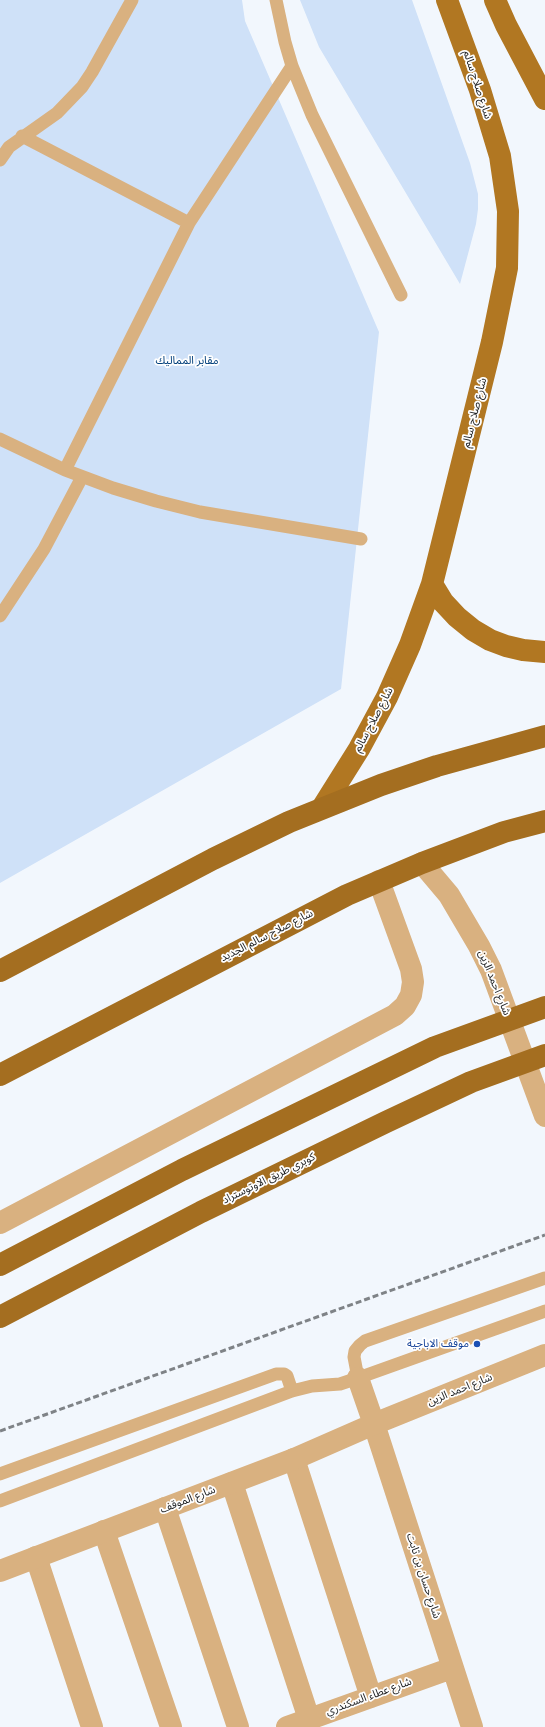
<!DOCTYPE html>
<html>
<head>
<meta charset="utf-8">
<style>
	body { margin:0 }
	canvas { display:block; background:#f2f7fd }
</style>
</head>
<body>
<canvas width="545" height="1727"></canvas>
<script>
const g = document.querySelector('canvas').getContext('2d');
g.lineJoin = 'round';
function fillPath(path, color) { g.fillStyle = color; g.fill(path, 'evenodd'); }
const toPath = rows => new Path2D(rows.map(r => 'M' + r).join(''));
function strokePath(path, color, width, dash) { g.strokeStyle = color; g.lineWidth = width; g.lineCap = dash ? 'butt' : 'round'; g.setLineDash(dash || []); g.stroke(path); }
function write(font, color, halo, rows, align = 'center') {
  g.font = font + ' "Nunito Sans","Noto Sans Arabic",sans-serif'; g.lineWidth = 3.5; g.setLineDash([]); g.textBaseline = 'middle'; g.strokeStyle = halo; g.fillStyle = color; for (const [text, x, y, turn = 0] of rows) {
    g.save(); g.translate(x, y); g.rotate((+turn || 0) * Math.PI / 180); g.textAlign = isNaN(turn) ? turn : align; if (halo) g.strokeText(text, 0, 0); g.fillText(text, 0, 0); g.restore();
  }
}
fillPath(toPath([
	[0,0,242,0,245,21,379,332,341,689,0,883],
	[300,0,412,0,470,163,478,194,478,209,476,224,460,284,319,47]
]), '#cfe1f8');
strokePath(toPath([
	[276,0,285,42,292,66,312,115,401,295],
	[22,136,189,223],
	[0,160,9,147,57,113,82,87,92,72,132,0],
	[0,439,65,470,113,488,156,501,200,512,361,539],
	[65,470,189,223,292,66],
	[0,616,44,549,82,477],
	[358,1378,354,1357,355,1351,360,1345,365,1341,545,1278],
	[0,1474,276,1374,284,1374,287,1376,292,1391],
	[0,1501,292,1391,312,1386,340,1384,358,1378,545,1311]
]), '#d9b180', 13);
strokePath(toPath([
	[374,1424,472,1727],
	[294,1459,371,1697],
	[232,1483,309,1719],
	[165,1508,238,1727],
	[104,1531,171,1727],
	[36,1557,92,1727],
	[287,1727,452,1668]
]), '#d9b180', 22);
strokePath(toPath([
	[422,863,449,895,479,946,491,970,545,1116],
	[0,1223,395,1015,405,1006,411,995,413,982,411,969,379,881],
	[358,1378,374,1424],
	[0,1571,294,1459,374,1424,545,1355]
]), '#d9b180', 22);
strokePath(toPath([
	[495,0,506,25,545,99],
	[432,584,443,602,457,617,473,630,490,640,506,646,523,650,545,652],
	[322,808,359,749,387,697,410,645,432,584,492,342,507,268,508,211,500,156,480,90,447,0]
]), '#b17722', 22);
strokePath(toPath([
	[0,971,213,859,289,822,381,785,437,766,545,736],
	[0,1075,347,895,422,863,504,832,545,821]
]), '#a46e20', 22);
strokePath(toPath([
	[0,1431,545,1235]
]), '#7f8387', 3, [6, 3]);
strokePath(toPath([
	[0,1265,182,1170,435,1047,545,1007],
	[0,1317,201,1212,386,1122,471,1082,545,1055]
]), '#a46e20', 22);
for (const [x, y, r, color] of [
	[477,1344,4,"#1a4fb4"]
]) { const dot = new Path2D(); dot.arc(x, y, r, 0, 2 * Math.PI); g.fillStyle = color; g.fill(dot); strokePath(dot, '#fff', 1.5); }
write('11px', '#1d1f21', '#fff', [
	["شارع صلاح سالم",477,85,72],
	["شارع صلاح سالم",475,413,-76],
	["شارع صلاح سالم",374,720,-62],
	["شارع صلاح سالم الجديد",267,936,-27],
	["شارع احمد الزين",494,983,68],
	["كوبري طريق الاوتوستراد",269,1179,-26],
	["شارع احمد الزين",460,1390,-22],
	["شارع الموقف",188,1500,-21],
	["شارع حسان بن ثابت",423,1576,72],
	["شارع عطاء السكندري",369,1697,-20]
]);
write('11px', '#013e7a', '#fff', [
	["مقابر المماليك",187,361]
]);
write('11px', '#164399', '#fff', [
	["موقف الاباجية",469,1344]
], 'right');
</script>
</body>
</html>
